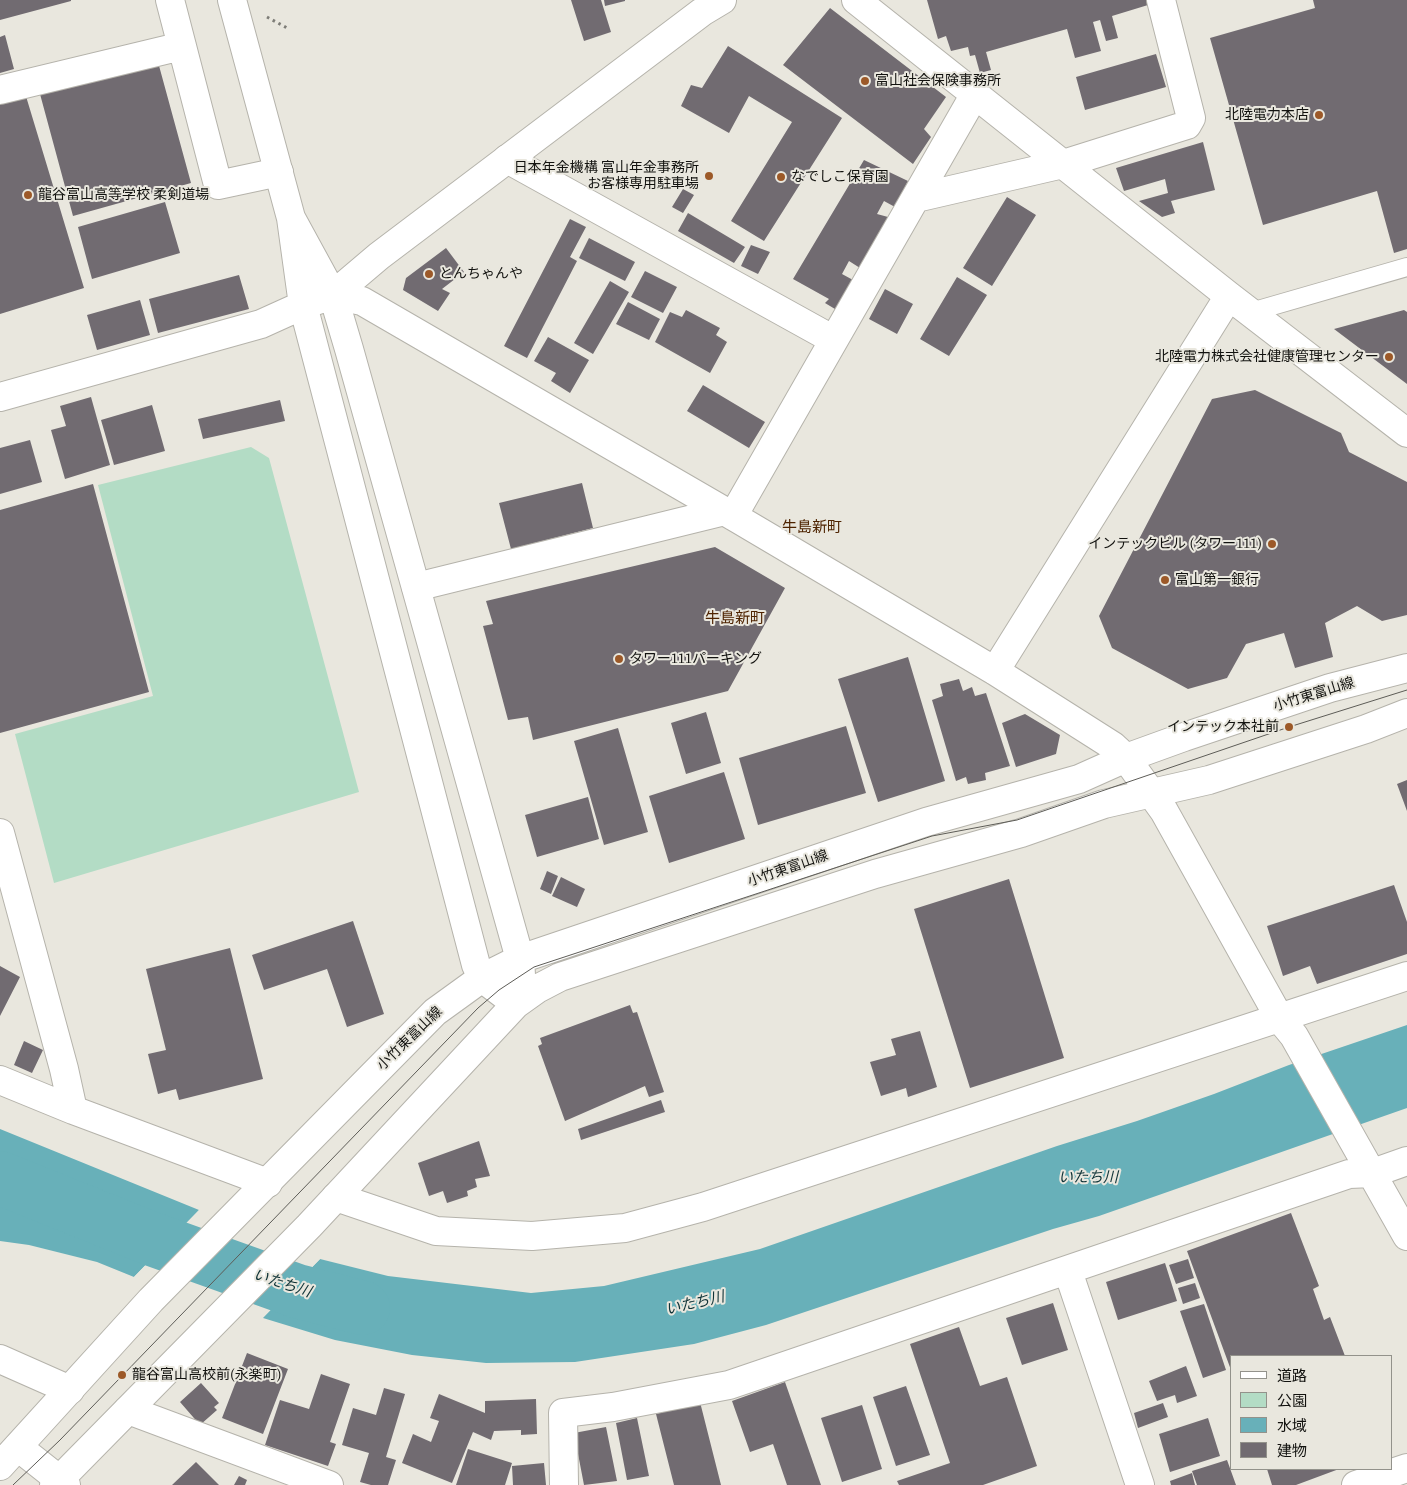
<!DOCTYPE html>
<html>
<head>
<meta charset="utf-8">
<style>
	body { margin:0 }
	#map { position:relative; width:1407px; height:1485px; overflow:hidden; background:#e9e7de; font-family:"Source Serif 4","Noto Sans JP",serif }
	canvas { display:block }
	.legend { position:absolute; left:1230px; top:1355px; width:162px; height:115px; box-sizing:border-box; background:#e9e7de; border:1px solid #93928b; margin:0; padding:6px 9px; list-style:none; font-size:15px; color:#12120f }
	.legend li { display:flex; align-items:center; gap:10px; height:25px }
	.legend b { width:25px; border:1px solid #93928b }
</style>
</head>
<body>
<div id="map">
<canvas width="1407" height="1485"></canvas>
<ul class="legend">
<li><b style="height:6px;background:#fff"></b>道路</li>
<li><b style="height:14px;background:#b3dcc5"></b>公園</li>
<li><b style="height:14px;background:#68b0b9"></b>水域</li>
<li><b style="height:14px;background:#716b71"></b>建物</li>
</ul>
</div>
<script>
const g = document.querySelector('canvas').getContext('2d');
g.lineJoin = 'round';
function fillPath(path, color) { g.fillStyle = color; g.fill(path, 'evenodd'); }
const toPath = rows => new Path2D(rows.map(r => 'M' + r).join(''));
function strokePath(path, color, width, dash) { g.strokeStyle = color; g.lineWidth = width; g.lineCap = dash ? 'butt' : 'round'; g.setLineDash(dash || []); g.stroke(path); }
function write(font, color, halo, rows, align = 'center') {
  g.font = font + ' "Source Serif 4","Noto Sans JP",serif'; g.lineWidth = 4; g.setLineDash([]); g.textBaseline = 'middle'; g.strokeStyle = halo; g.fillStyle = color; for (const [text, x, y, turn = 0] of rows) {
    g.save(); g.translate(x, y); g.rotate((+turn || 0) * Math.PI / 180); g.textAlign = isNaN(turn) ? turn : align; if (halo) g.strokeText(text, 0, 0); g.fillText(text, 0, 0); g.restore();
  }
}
fillPath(toPath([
	[251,447,269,458,359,792,54,883,15,734,153,696,98,485]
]), '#b3dcc5');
fillPath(toPath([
	[1407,1025,1407,1108,1099,1216,1053,1229,766,1325,694,1344,575,1362,486,1363,412,1355,335,1340,263,1318,320,1259,388,1276,531,1293,604,1286,760,1249,1057,1146,1137,1121,1214,1094,1289,1065],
	[0,1129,199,1210,134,1277,97,1262,29,1245,0,1241]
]), '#68b0b9');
fillPath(toPath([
	[201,1208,201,1212,136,1279,132,1279],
	[318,1257,322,1257,261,1319,261,1316]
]), '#e9e7de');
strokePath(toPath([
	[0,1178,152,1239,297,1291,363,1308]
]), '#68b0b9', 54);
fillPath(toPath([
	[0,0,71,0,71,1,0,20],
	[571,0,601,0,611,32,584,41],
	[604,0,625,0,625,1,605,6],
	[927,0,1147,0,1148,5,1112,16,1118,38,1106,41,1100,20,1093,22,1101,51,1075,58,1067,29,986,52,991,70,980,73,975,55,970,56,968,47,951,51,946,36,938,39],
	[1313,0,1407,0,1407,249,1394,253,1377,191,1263,225,1210,38,1315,8],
	[830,8,946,97,924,129,931,137,913,164,783,65],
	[5,35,14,69,0,73,0,37],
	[728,46,842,118,764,241,731,221,792,122,749,96,729,133,681,106,691,85,702,88],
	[1156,54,1166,87,1085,110,1076,77],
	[158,62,191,183,73,216,40,94],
	[25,93,84,288,0,314,0,101],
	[1203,142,1215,190,1171,201,1175,213,1162,217,1139,201,1168,193,1165,179,1124,191,1116,168],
	[864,160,908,181,895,207,884,201,877,214,888,217,860,268,849,261,842,274,853,280,835,309,825,303,829,299,793,279],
	[683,189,694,195,683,213,672,207],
	[1007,197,1036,215,992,286,963,268],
	[165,202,180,253,92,279,78,227],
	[688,213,745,247,734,263,678,231],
	[570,219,586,227,570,257,577,261,527,358,504,346],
	[589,238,635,262,625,281,579,258],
	[751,245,770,252,758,274,741,266],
	[446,248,464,272,442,289,450,293,438,311,403,290,406,278],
	[645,271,677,287,663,313,631,297],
	[239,275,249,309,158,333,149,299],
	[957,277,987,295,949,356,920,339],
	[610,281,629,292,593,354,574,343],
	[885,289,913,304,897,334,869,319],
	[140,300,150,335,97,350,87,315],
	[628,302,660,319,649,340,616,324],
	[686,310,720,328,716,335,727,342,710,373,655,342,670,312,682,317],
	[1404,310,1407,312,1407,384,1334,329],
	[548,337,589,360,570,393,551,381,556,373,534,361],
	[703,385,765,422,749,448,687,411],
	[1255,390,1341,433,1349,452,1407,482,1407,615,1382,621,1357,606,1325,623,1333,657,1295,668,1284,633,1246,644,1227,678,1188,689,1112,648,1099,616,1212,399],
	[91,397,110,465,65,479,51,430,66,426,60,406],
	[280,400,285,421,203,439,198,419],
	[152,405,165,451,114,465,101,420],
	[30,440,42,482,0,494,0,448],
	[582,483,593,528,511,549,499,503],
	[93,484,149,692,0,733,0,510],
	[715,547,785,588,728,691,533,740,528,717,508,720,483,626,493,624,486,601],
	[908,657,945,781,878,802,838,679],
	[959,679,963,691,972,687,975,696,986,693,1010,766,985,773,986,780,968,784,966,777,956,781,932,700,943,696,940,684],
	[706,712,721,763,686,774,671,723],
	[1025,714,1060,735,1056,754,1016,767,1002,723],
	[846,726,866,793,758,825,739,758],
	[618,728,648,832,604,845,574,741],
	[724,772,745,839,669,863,649,796],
	[1407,780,1407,811,1397,784],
	[588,797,599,839,537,857,525,815],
	[547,871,558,876,551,894,540,889],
	[561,877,585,889,577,907,552,896],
	[1009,879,1064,1058,970,1088,914,909],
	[1394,885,1407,922,1407,954,1317,984,1310,966,1283,976,1267,926],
	[353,921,384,1014,347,1027,327,969,264,990,252,955],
	[230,948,263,1079,179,1100,176,1089,158,1094,148,1054,166,1050,146,969],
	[0,966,20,977,0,1016],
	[630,1005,633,1013,637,1012,664,1092,649,1097,645,1086,565,1121,538,1046,542,1044,540,1038],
	[920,1031,937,1087,908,1097,906,1088,881,1096,870,1062,896,1055,891,1039],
	[24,1041,43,1050,32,1073,14,1065],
	[661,1100,665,1112,581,1140,578,1129],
	[479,1141,490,1176,475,1179,477,1187,467,1191,468,1196,447,1203,443,1191,429,1196,418,1163],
	[1291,1213,1319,1286,1313,1289,1324,1320,1330,1317,1345,1356,1231,1356,1231,1370,1187,1251],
	[1188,1259,1194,1278,1176,1284,1169,1265],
	[1165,1263,1177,1301,1118,1320,1106,1282],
	[1195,1283,1200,1298,1183,1304,1178,1288],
	[1053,1303,1068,1350,1022,1365,1006,1318],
	[1204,1304,1226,1370,1203,1378,1180,1311],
	[959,1327,980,1386,1007,1377,1037,1466,983,1485,899,1485,897,1481,950,1463,910,1344],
	[247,1353,288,1369,263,1434,222,1418],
	[1186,1366,1197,1396,1177,1403,1175,1395,1157,1401,1149,1381],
	[321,1374,350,1384,330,1442,336,1444,328,1466,265,1445,280,1400,309,1409],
	[785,1382,821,1485,787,1485,773,1444,750,1452,732,1401],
	[201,1383,219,1403,214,1407,217,1410,200,1425,180,1402],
	[906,1386,930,1455,896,1466,873,1397],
	[384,1388,405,1394,386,1457,396,1460,388,1485,371,1485,360,1482,369,1453,342,1445,353,1408,376,1415],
	[439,1394,485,1413,485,1401,536,1399,537,1434,521,1435,521,1430,494,1431,491,1440,473,1432,452,1483,402,1463,413,1434,431,1442,439,1421,430,1418],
	[700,1402,721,1485,674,1485,656,1414],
	[1163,1403,1168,1417,1138,1428,1134,1413],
	[862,1405,882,1469,842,1482,821,1418],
	[637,1418,649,1476,627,1480,616,1423],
	[1208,1418,1220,1456,1170,1472,1159,1434],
	[606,1427,617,1481,584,1485,574,1433],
	[468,1449,512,1463,505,1485,456,1485],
	[1227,1460,1236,1485,1197,1485,1192,1471],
	[196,1462,219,1485,172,1485],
	[544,1463,546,1485,513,1485,512,1466],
	[1267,1469,1339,1469,1296,1485,1272,1485],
	[1192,1473,1195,1485,1171,1485,1170,1481],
	[239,1476,247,1480,245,1485,234,1485]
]), '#716b71');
const service = toPath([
	[1251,312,1407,267]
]);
const minor = toPath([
	[170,0,218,185,279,172],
	[856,0,1229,296,1407,433],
	[0,90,182,46],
	[507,159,834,340],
	[916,198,1063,164,1187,125,1191,118,1161,0],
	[333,295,362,301,738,519,995,671,1113,746,1126,758,1164,811,1280,1019,1294,1036,1407,1236],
	[733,516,975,94],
	[416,587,725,511],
	[995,671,1229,296],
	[0,833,64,1069,73,1110,268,1183],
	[0,1080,73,1110],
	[336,1197,436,1231,532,1236,625,1228,703,1207,1407,976],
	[1068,1271,1140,1485],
	[0,1359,70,1390],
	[128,1410,329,1485],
	[18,1447,66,1485],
	[564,1485,563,1413,613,1407,729,1385,1349,1174,1373,1173,1407,1161],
	[1356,1485,1407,1468]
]);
const tertiary = toPath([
	[232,0,291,218,333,295,349,349,520,959,521,975,516,1004,482,978,476,965,303,305,291,218],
	[0,397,261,324,303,305,333,295,379,256,702,12,722,0],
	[0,1466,151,1300,435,1012,482,978,520,959,926,822,1079,779,1126,758,1184,737,1330,688,1407,668],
	[54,1485,309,1226,516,1004,537,989,560,977,875,874,1021,833,1104,804,1209,780,1366,729,1407,713]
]);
strokePath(service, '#b5b3ab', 20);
strokePath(minor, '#b5b3ab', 30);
strokePath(tertiary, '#b5b3ab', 30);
strokePath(toPath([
	[267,17,289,29]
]), '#7e7d77', 3, [2.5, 4]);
strokePath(service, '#fff', 18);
strokePath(minor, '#fff', 28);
strokePath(tertiary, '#fff', 28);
strokePath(toPath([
	[13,1485,60,1440,478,1008,499,990,534,967,932,836,1017,820,1289,727,1407,690]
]), '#5d5c57', 1);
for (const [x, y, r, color] of [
	[865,81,5,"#9c5928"],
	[1319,115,5,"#9c5928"],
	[709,176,5,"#9c5928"],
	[781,177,5,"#9c5928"],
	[28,195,5,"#9c5928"],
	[429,274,5,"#9c5928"],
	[1389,357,5,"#9c5928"],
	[1272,544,5,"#9c5928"],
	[1165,580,5,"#9c5928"],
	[619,659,5,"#9c5928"],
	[1289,727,5,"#9c5928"],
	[122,1375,5,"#9c5928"]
]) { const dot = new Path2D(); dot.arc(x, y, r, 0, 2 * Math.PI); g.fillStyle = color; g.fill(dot); strokePath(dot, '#e9e7de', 2); }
write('14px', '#12120f', '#e9e7de', [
	["富山社会保険事務所",875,81],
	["北陸電力本店",1309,115,"right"],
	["日本年金機構 富山年金事務所",699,168,"right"],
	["お客様専用駐車場",699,184,"right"],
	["なでしこ保育園",791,177],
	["龍谷富山高等学校 柔剣道場",38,195],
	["とんちゃんや",439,274],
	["北陸電力株式会社健康管理センター",1379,357,"right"],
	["インテックビル (タワー111)",1262,544,"right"],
	["富山第一銀行",1175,580],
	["タワー111パーキング",629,659],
	["インテック本社前",1279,727,"right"],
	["龍谷富山高校前(永楽町)",132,1375]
], 'left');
write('14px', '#12120f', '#e9e7de', [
	["小竹東富山線",1314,695,-17],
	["小竹東富山線",788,869,-19],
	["小竹東富山線",410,1039,-44]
]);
write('15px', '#4e2300', '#e9e7de', [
	["牛島新町",812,528],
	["牛島新町",735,619]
]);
write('italic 15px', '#0f3337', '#e9e7de', [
	["いたち川",1088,1178],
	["いたち川",282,1284,18],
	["いたち川",695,1304,-13]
]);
</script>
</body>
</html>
